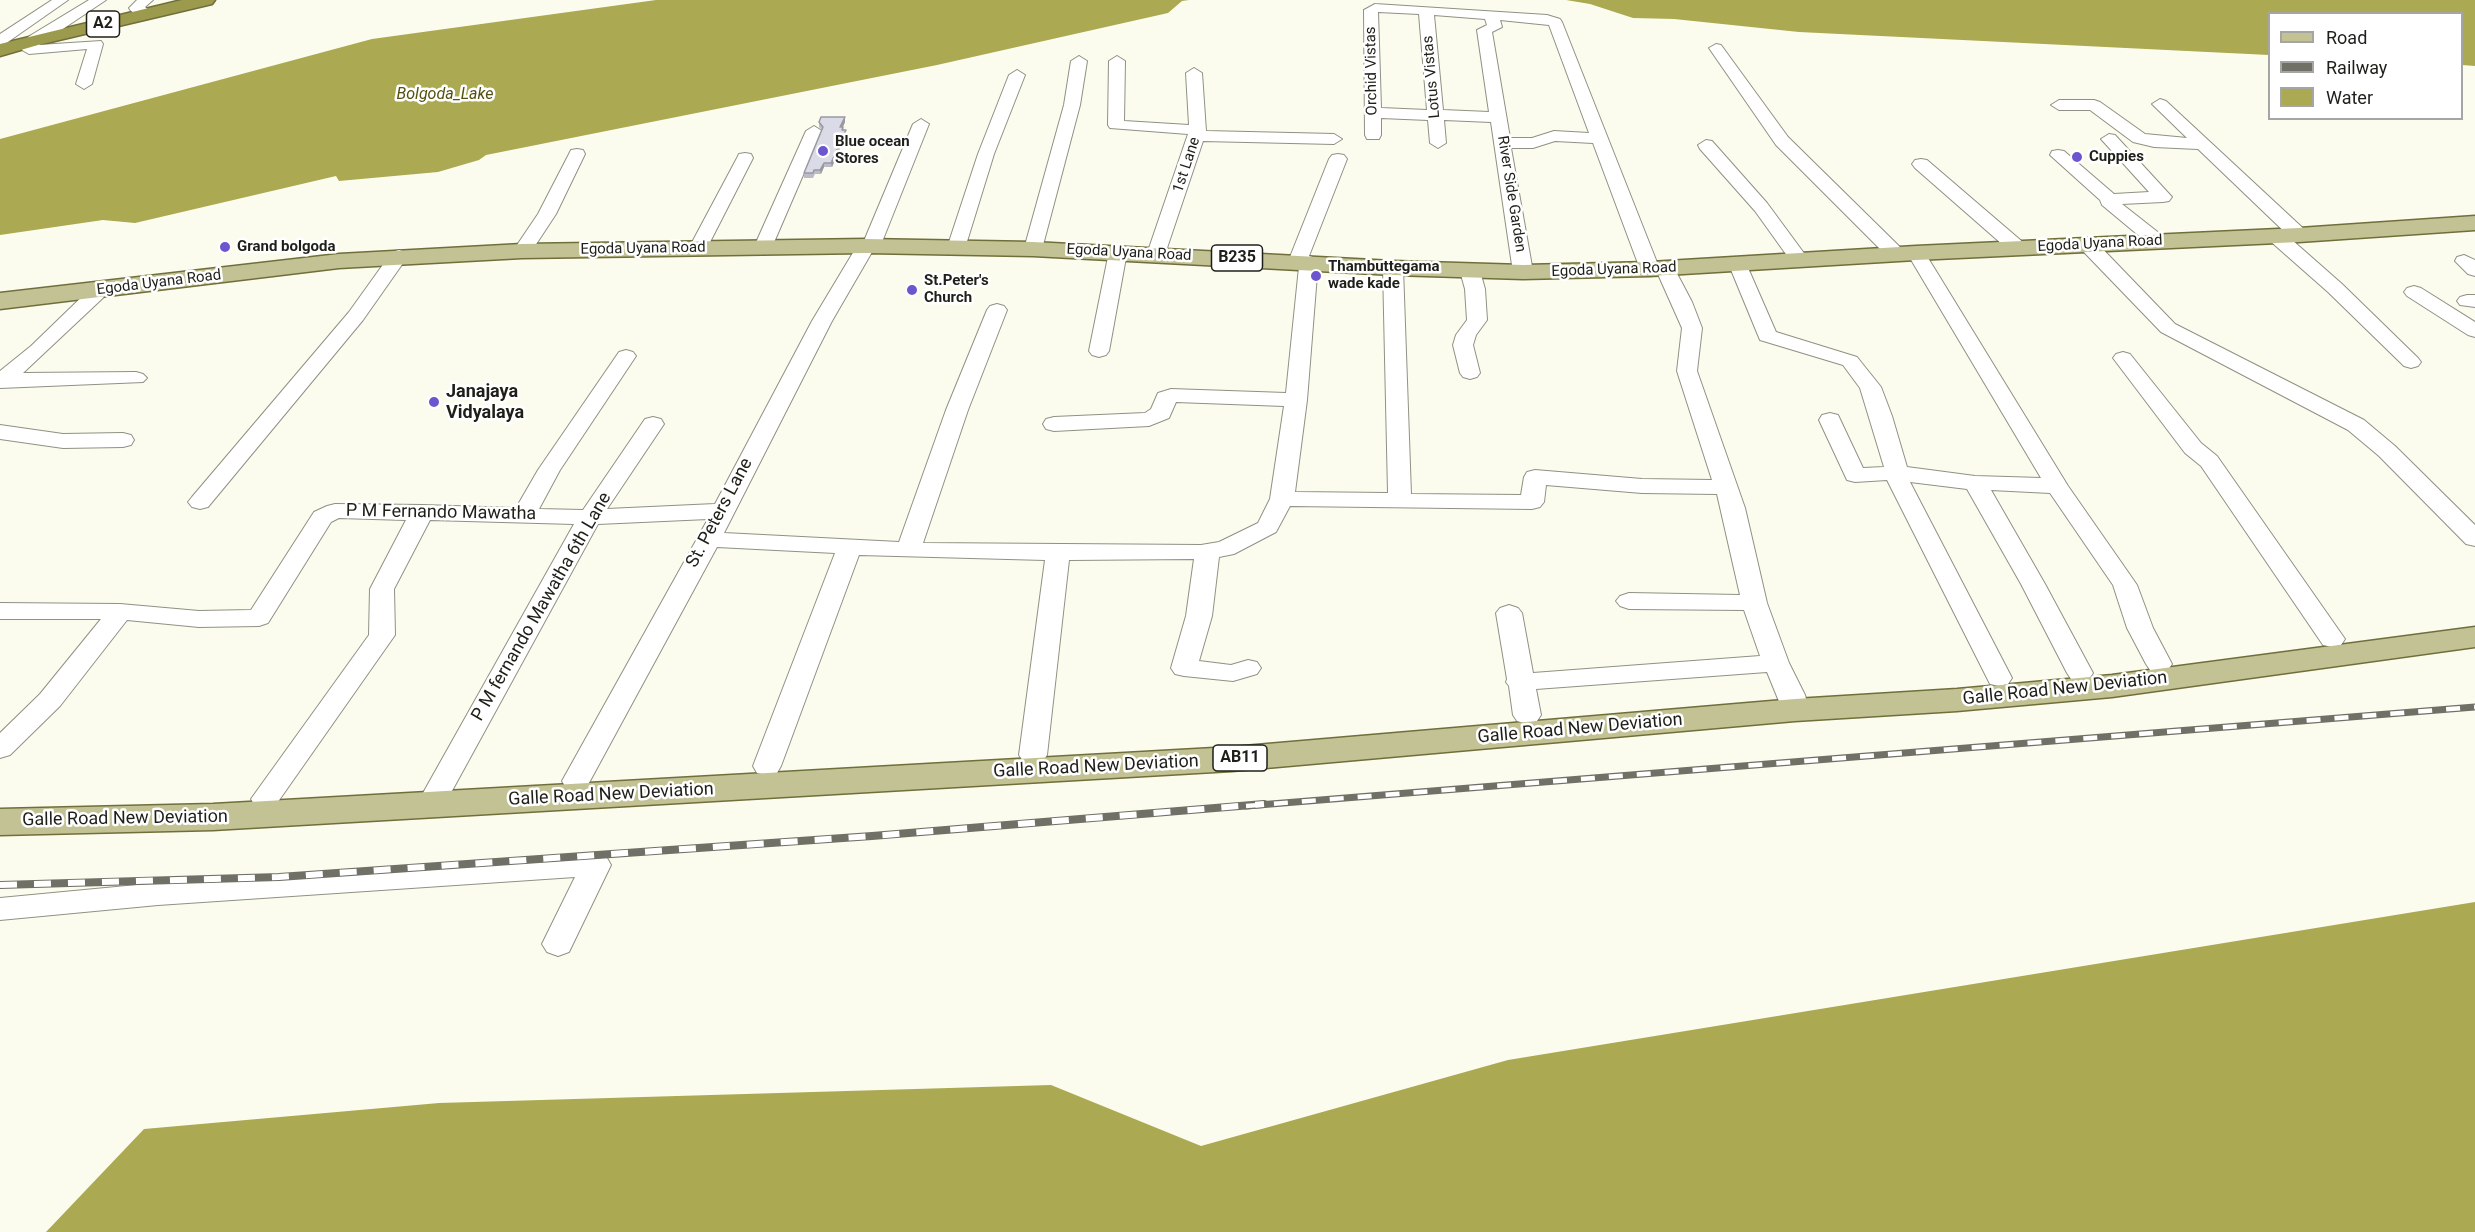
<!DOCTYPE html>
<html>
<head>
<meta charset="utf-8">
<style>
	body { margin:0 }
	#map { position:relative; width:2475px; height:1232px; overflow:hidden; background:#fcfcee; font-family:Roboto,sans-serif }
	canvas { display:block }
	.legend { position:absolute; left:2268px; top:12px; width:195px; height:108px; box-sizing:border-box; background:#fff; border:2px solid #a5a5a3; margin:0; padding:8px 10px; list-style:none; font-size:18px; color:#1f1f1a }
	.legend li { display:flex; align-items:center; gap:12px; height:30px }
	.legend b { width:30px; border:2px solid #a5a5a3 }
</style>
</head>
<body>
<div id="map">
<canvas width="2475" height="1232"></canvas>
<ul class="legend">
<li><b style="height:8px;background:#c3c294"></b>Road</li>
<li><b style="height:8px;background:#707067"></b>Railway</li>
<li><b style="height:16px;background:#aba952"></b>Water</li>
</ul>
</div>
<script>
const g = document.querySelector('canvas').getContext('2d');
g.lineJoin = 'round';
function fillPath(path, color) { g.fillStyle = color; g.fill(path, 'evenodd'); }
const toPath = rows => new Path2D(rows.map(r => 'M' + r).join(''));
function strokePath(path, color, width, dash) { g.strokeStyle = color; g.lineWidth = width; g.lineCap = dash ? 'butt' : 'round'; g.setLineDash(dash || []); g.stroke(path); }
function write(font, color, halo, rows, align = 'center') {
  g.font = font + ' Roboto,sans-serif'; g.lineWidth = 5; g.setLineDash([]); g.textBaseline = 'middle'; g.strokeStyle = halo; g.fillStyle = color; for (const [text, x, y, turn = 0] of rows) {
    g.save(); g.translate(x, y); g.rotate((+turn || 0) * Math.PI / 180); g.textAlign = isNaN(turn) ? turn : align; if (halo) g.strokeText(text, 0, 0); g.fillText(text, 0, 0); g.restore();
  }
}
fillPath(toPath([
	[656,0,1189,0,1182,1,1168,13,937,65,486,155,479,160,438,172,339,181,336,176,135,223,103,220,0,235,0,139,372,39],
	[1566,0,2475,0,2475,66,2462,65,2462,14,2270,14,2269,55,1799,32,1674,19,1633,18,1590,4],
	[2475,902,2475,1232,46,1232,144,1129,439,1103,1051,1085,1201,1146,1508,1060]
]), '#aba952');
const minor = toPath([
	[52,0,68,0,5,44,0,45,0,34,52,0],
	[89,0,106,0,39,45,101,41,103,44,92,84,84,89,76,84,87,49,29,54,22,50,28,37,89,0],
	[137,0,153,0,145,7,154,14,152,17,142,17,131,11,129,8,137,0],
	[1375,4,1547,15,1560,19,1562,22,1658,265,1665,262,1672,264,1692,302,1702,328,1697,371,1745,508,1767,603,1789,663,1805,695,1809,710,1805,716,1795,719,1785,716,1767,672,1536,689,1541,715,1537,721,1527,724,1517,721,1513,715,1509,686,1506,682,1507,679,1496,613,1500,608,1509,605,1518,608,1522,613,1533,673,1760,656,1744,610,1629,609,1620,606,1616,601,1620,596,1629,593,1740,595,1717,494,1642,493,1546,485,1544,502,1540,507,1532,509,1290,506,1276,532,1234,554,1219,557,1212,616,1199,661,1231,665,1248,660,1257,662,1261,668,1257,674,1233,681,1184,676,1175,674,1171,668,1186,616,1194,559,1069,560,1047,755,1043,761,1033,764,1023,761,1019,755,1045,560,859,555,781,766,777,773,767,775,757,773,753,766,835,553,717,547,590,781,586,788,576,790,566,788,562,781,708,519,598,524,447,800,437,803,427,800,423,793,574,524,430,520,394,589,395,635,275,806,265,809,255,806,251,799,369,635,370,589,406,520,339,518,331,522,268,623,259,626,199,627,127,620,60,706,10,755,0,758,0,733,40,694,101,619,0,619,0,603,120,604,199,611,251,610,314,512,327,506,335,504,422,505,516,508,538,470,619,352,626,350,633,352,636,356,560,470,539,509,583,510,645,419,653,417,661,419,664,424,607,509,715,504,812,321,857,246,864,241,913,124,921,119,929,124,880,247,878,251,872,252,832,321,724,533,899,542,946,410,987,310,990,306,997,304,1004,306,1007,310,968,410,923,543,1201,545,1219,542,1258,523,1270,499,1284,406,1176,402,1169,418,1149,426,1054,431,1046,429,1043,424,1046,419,1054,417,1145,413,1151,409,1158,393,1171,389,1286,393,1299,267,1290,266,1288,262,1329,159,1332,155,1338,154,1344,155,1347,159,1309,256,1316,258,1318,262,1307,400,1295,492,1388,493,1383,268,1386,264,1393,262,1400,264,1403,268,1411,494,1521,495,1524,477,1527,472,1535,470,1642,479,1712,480,1677,371,1682,328,1657,272,1650,275,1643,273,1640,269,1593,143,1555,141,1533,148,1511,148,1533,272,1530,276,1523,278,1516,276,1513,272,1491,122,1444,120,1446,143,1438,148,1430,143,1428,120,1381,118,1381,135,1379,139,1367,139,1365,135,1364,10,1375,4],
	[1378,12,1419,14,1427,110,1381,108,1378,12],
	[1434,15,1485,19,1487,25,1477,30,1489,112,1443,110,1434,15],
	[1500,20,1549,25,1589,133,1554,131,1532,138,1510,138,1492,32,1502,27,1500,20],
	[1716,44,1721,45,1788,137,1903,250,1905,254,1903,258,1889,258,1776,145,1709,48,1716,44],
	[1079,56,1087,61,1080,105,1042,249,1040,253,1026,253,1024,249,1064,105,1071,61,1079,56],
	[1117,56,1125,61,1124,121,1189,125,1186,73,1194,68,1202,73,1206,131,1334,134,1342,139,1334,144,1203,141,1165,254,1163,258,1149,258,1147,254,1188,134,1110,128,1108,125,1109,61,1117,56],
	[1017,70,1025,75,994,154,965,248,963,252,949,252,947,248,978,154,1009,75,1017,70],
	[2160,99,2166,101,2306,231,2308,235,2306,239,2292,239,2198,149,2154,147,2133,142,2090,110,2059,110,2051,105,2059,100,2094,100,2100,102,2145,134,2187,138,2152,104,2160,99],
	[814,126,822,131,772,247,770,251,756,251,754,247,806,131,814,126],
	[2109,134,2115,135,2172,197,2169,201,2163,202,2122,204,2164,237,2166,241,2164,245,2150,245,2102,205,2100,200,2050,155,2052,151,2058,150,2064,151,2114,194,2149,192,2101,139,2109,134],
	[1706,140,1712,141,1767,203,1809,260,1807,264,1793,264,1755,211,1700,149,1698,145,1706,140],
	[577,149,583,150,585,154,556,214,529,255,515,255,513,251,538,214,569,154,571,150,577,149],
	[745,153,751,154,753,158,707,248,705,252,691,252,689,248,737,158,739,154,745,153],
	[1921,159,1927,160,2025,244,2027,248,2025,252,2011,252,1915,168,1912,164,1915,160,1921,159],
	[2276,230,2283,232,2342,284,2418,358,2421,362,2418,366,2411,368,2404,366,2328,292,2269,240,2267,236,2269,232,2276,230],
	[2087,238,2094,240,2175,324,2364,420,2395,446,2475,525,2475,546,2466,544,2379,456,2348,430,2161,332,2080,248,2078,244,2080,240,2087,238],
	[1118,246,1125,248,1127,252,1109,351,1106,355,1099,357,1092,355,1089,351,1109,252,1111,248,1118,246],
	[1916,247,1923,249,1925,253,2068,486,2137,585,2153,628,2172,664,2168,670,2159,672,2150,670,2146,664,2127,628,2113,585,2050,493,1991,490,2045,584,2093,673,2089,679,2080,681,2071,679,2067,673,2021,584,1967,489,1910,482,2012,678,2008,684,1999,686,1990,684,1887,480,1855,482,1847,480,1819,420,1822,415,1830,413,1838,415,1863,468,1884,467,1860,388,1843,365,1760,340,1729,265,1731,261,1745,261,1776,332,1857,357,1881,387,1892,416,1907,467,1975,476,2041,478,1907,253,1909,249,1916,247],
	[399,250,406,252,408,256,363,320,208,507,200,509,192,507,188,502,192,497,349,312,392,252,399,250],
	[2464,255,2475,260,2475,276,2468,274,2455,261,2457,257,2464,255],
	[1470,265,1477,267,1480,271,1485,289,1487,320,1476,335,1473,345,1480,373,1477,377,1470,379,1463,377,1460,373,1453,345,1456,335,1467,320,1465,289,1460,271,1463,267,1470,265],
	[99,285,106,287,109,291,106,295,23,373,136,372,143,374,147,378,143,382,0,388,0,371,31,346,92,287,99,285],
	[2414,286,2421,288,2475,322,2475,337,2468,335,2407,296,2404,292,2407,288,2414,286],
	[2467,295,2475,295,2475,307,2460,305,2457,301,2460,297,2467,295],
	[2123,352,2130,354,2201,443,2217,456,2345,639,2341,645,2332,647,2323,645,2201,466,2185,453,2113,358,2116,354,2123,352],
	[0,425,63,434,123,433,131,435,134,440,131,445,123,447,63,448,0,439,0,425],
	[596,855,607,858,611,865,569,952,558,956,547,952,542,944,575,877,158,905,0,920,0,898,158,883,596,855]
]);
const major = toPath([
	[2475,216,2475,230,2299,242,1916,260,1650,276,1523,279,1393,275,1033,256,866,253,522,258,339,268,0,309,0,293,339,254,522,244,866,239,1033,242,1393,261,1523,265,1650,262,1916,246,2299,228,2475,216],
	[2475,627,2475,647,2112,697,1957,711,1795,721,1232,771,213,830,0,835,0,809,213,804,1232,747,1795,699,1957,689,2112,675,2475,627]
]);
const highway = toPath([
	[182,0,215,0,212,4,38,45,0,56,0,44,182,0]
]);
strokePath(minor, '#909084', 2);
strokePath(major, '#706f3b', 3);
strokePath(highway, '#706f3b', 3);
fillPath(minor, '#fff');
fillPath(major, '#c3c294');
fillPath(highway, '#9b9a4d');
const railFar1 = toPath([
	[1246,806,2475,707]
]);
const rail = toPath([
	[0,885,279,877,872,836,1264,804]
]);
strokePath(railFar1, '#707067', 7);
strokePath(rail, '#707067', 8);
strokePath(railFar1, '#fff', 4.5, [14]);
strokePath(rail, '#fff', 6, [17]);
fillPath(toPath([
	[819,122,845,122,843,127,846,135,832,167,824,167,821,174,815,174,813,178,804,178,804,173,822,130,819,127]
]), '#bcbcc8');
fillPath(toPath([
	[845,117,845,122,841,131,840,127],
	[846,130,846,135,832,167,831,163],
	[824,163,824,167,821,174,820,170]
]), '#9999a2');
const building = toPath([
	[821,117,845,117,840,127,843,127,842,130,846,130,831,163,824,163,820,170,814,170,813,173,804,173,823,127,819,122,821,117]
]);
fillPath(building, '#dbdbe8');
strokePath(building, '#9999a2', 1.5);
for (const [x, y, r, color] of [
	[823,151,6,"#6c55cf"],
	[2077,157,6,"#6c55cf"],
	[225,247,6,"#6c55cf"],
	[1316,276,6,"#6c55cf"],
	[912,290,6,"#6c55cf"],
	[434,402,6,"#6c55cf"]
]) { const dot = new Path2D(); dot.arc(x, y, r, 0, 2 * Math.PI); g.fillStyle = color; g.fill(dot); strokePath(dot, '#fff', 2); }
write('15px', '#1f1f1a', '#fff', [
	["Orchid Vistas",1372,71,-91],
	["Lotus Vistas",1432,77,-95],
	["1st Lane",1187,165,-72],
	["River Side Garden",1511,194,81],
	["Egoda Uyana Road",2100,244,-3],
	["Egoda Uyana Road",643,249,-1],
	["Egoda Uyana Road",1129,253,3],
	["Egoda Uyana Road",1614,270,-2],
	["Egoda Uyana Road",159,283,-7]
]);
write('bold 15px', '#1f1f1a', '#fff', [
	["Blue ocean",835,142],
	["Stores",835,159],
	["Cuppies",2089,157],
	["Grand bolgoda",237,247],
	["Thambuttegama",1328,267],
	["wade kade",1328,284],
	["St.Peter's",924,281],
	["Church",924,298]
], 'left');
for (const [x, y, w] of [
	[103,24,33],
	[1237,258,51],
	[1240,758,54]
]) { const box = new Path2D(); box.roundRect(x - w / 2, y - 13, w, 26, 4.5); g.fillStyle = '#fff'; g.fill(box); strokePath(box, '#1f1f1a', 1.5); }
write('bold 16px', '#1f1f1a', null, [
	["A2",103,24],
	["B235",1237,258],
	["AB11",1240,758]
]);
write('italic 16px', '#53510f', '#fff', [
	["Bolgoda_Lake",445,95]
]);
write('bold 18px', '#1f1f1a', '#fff', [
	["Janajaya",446,392],
	["Vidyalaya",446,413]
], 'left');
write('18px', '#1f1f1a', '#fff', [
	["P M Fernando Mawatha",441,513,1],
	["St. Peters Lane",720,513,-62],
	["P M fernando Mawatha 6th Lane",542,607,-60],
	["Galle Road New Deviation",2065,689,-6],
	["Galle Road New Deviation",1580,729,-5],
	["Galle Road New Deviation",1096,767,-3],
	["Galle Road New Deviation",611,795,-3],
	["Galle Road New Deviation",125,819,-1]
]);
</script>
</body>
</html>
